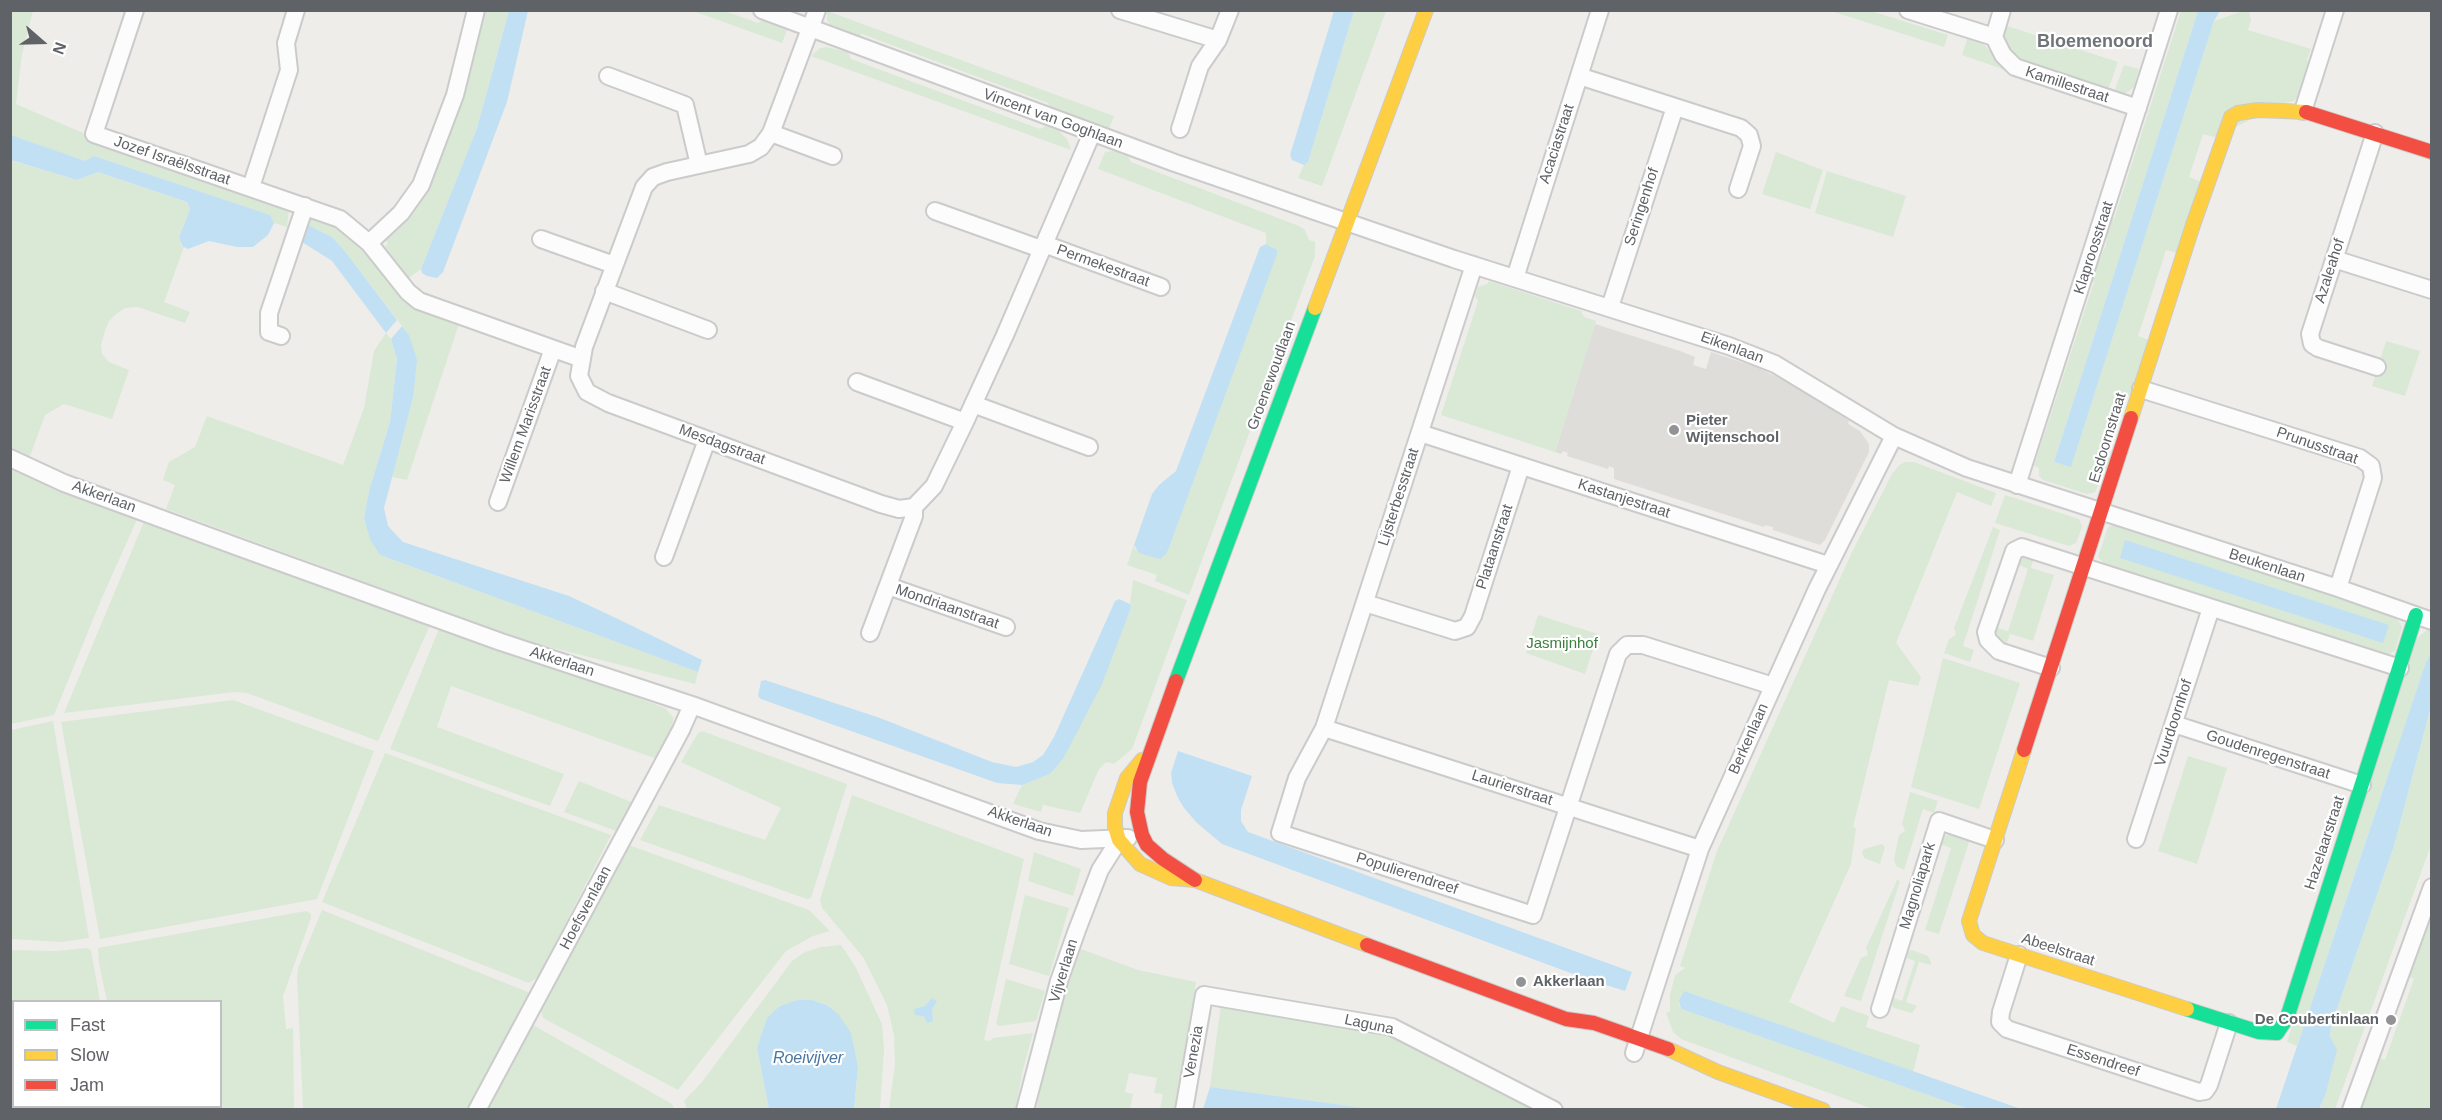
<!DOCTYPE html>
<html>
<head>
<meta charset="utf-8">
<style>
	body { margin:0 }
	#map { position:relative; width:2442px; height:1120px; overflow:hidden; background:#eeedea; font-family:Arial,sans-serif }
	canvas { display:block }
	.frame { position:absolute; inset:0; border:12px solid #5f6266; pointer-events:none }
	.legend { position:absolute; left:12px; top:1000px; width:210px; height:108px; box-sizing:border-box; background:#fff; border:2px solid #bfc0c2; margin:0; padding:8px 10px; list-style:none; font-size:18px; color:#5f6266 }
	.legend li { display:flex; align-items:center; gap:12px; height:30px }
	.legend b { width:30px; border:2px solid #bfc0c2 }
	.north { position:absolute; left:12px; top:12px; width:60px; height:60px; -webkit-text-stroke:4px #fff; paint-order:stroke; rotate:110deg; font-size:16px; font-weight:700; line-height:24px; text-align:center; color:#5f6266 }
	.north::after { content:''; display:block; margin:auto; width:21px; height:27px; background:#5f6266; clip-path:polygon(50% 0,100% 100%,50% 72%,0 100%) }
</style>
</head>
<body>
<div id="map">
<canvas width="2442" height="1120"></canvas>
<div class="frame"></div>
<ul class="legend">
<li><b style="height:8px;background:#16e098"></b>Fast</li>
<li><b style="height:8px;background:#ffcf43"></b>Slow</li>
<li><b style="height:8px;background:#f24e42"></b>Jam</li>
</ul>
<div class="north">N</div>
</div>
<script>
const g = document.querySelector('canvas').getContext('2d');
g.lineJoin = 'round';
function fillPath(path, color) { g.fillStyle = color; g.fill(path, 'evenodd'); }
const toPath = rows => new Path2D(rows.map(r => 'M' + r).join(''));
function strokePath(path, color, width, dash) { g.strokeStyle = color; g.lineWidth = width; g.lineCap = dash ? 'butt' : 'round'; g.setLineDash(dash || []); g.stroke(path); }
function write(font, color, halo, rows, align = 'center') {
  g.font = font + ' Arial,sans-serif'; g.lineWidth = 4.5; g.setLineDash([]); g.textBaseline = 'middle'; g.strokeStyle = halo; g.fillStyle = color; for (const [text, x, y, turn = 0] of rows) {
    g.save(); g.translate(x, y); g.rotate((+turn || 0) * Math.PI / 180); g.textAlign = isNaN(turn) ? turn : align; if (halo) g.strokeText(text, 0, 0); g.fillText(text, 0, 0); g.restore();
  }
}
fillPath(toPath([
	[1595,324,1680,351,1695,357,1693,365,1706,369,1711,352,1759,368,1806,392,1849,421,1848,424,1860,431,1869,444,1869,452,1825,540,1820,545,1773,530,1773,527,1765,525,1764,527,1614,479,1614,468,1609,466,1608,469,1567,456,1568,453,1563,451,1561,454,1555,452]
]), '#dfddda');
fillPath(toPath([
	[11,11,33,11,22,54,16,104,83,133,88,138,289,210,287,227,274,223,269,215,94,156,85,162,11,135],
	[482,11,509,11,477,128,421,269,406,280,382,248,388,244,384,237,404,218],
	[693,11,725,11,758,23,765,18,788,28,782,43],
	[827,11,1114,116,1108,132,1050,111,1048,103,862,34,854,38,833,29,827,20],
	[1354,11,1386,11,1322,186,1298,178,1304,165,1308,162],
	[1831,11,1871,11,1948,35,1944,47],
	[2181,11,2198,11,2054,462,2071,466,2214,21,2243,11,2249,11,2251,21,2248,30,2311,49,2307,59,2309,68,2302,93,2294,101,2284,103,2215,137,2203,134,2189,177,2200,181,2177,253,2166,250,2138,336,2149,340,2131,396,2120,393,2100,453,2111,458,2095,492,2087,494,2043,480,2039,476,2039,468,2034,466,2094,282,2090,280,2106,245,2109,218,2114,219],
	[2004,25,2118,62,2108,90,2020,62,2006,45],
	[1968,37,1979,40,2011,72,1962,55],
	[826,47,848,52,851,59,1040,129,1046,126,1059,131,1067,139,1071,150,811,56,820,48],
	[2124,65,2139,69,2134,87,2123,95,2114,92],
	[1114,151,1128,156,1131,162,1299,226,1305,230,1309,240,1315,242,1315,256,1189,595,1155,581,1157,575,1127,565,1134,545,1135,550,1167,553,1277,250,1266,244,1266,233,1098,169,1105,152],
	[1776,152,1823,170,1810,209,1762,194],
	[10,160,77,180,98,172,187,202,190,209,179,236,181,246,184,247,164,302,190,312,185,323,138,307,125,308,116,314,109,321,105,331,101,345,102,354,109,362,129,370,112,419,64,404,45,415,29,459,11,451],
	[1827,171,1906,196,1893,237,1815,213],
	[314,212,341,226,414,309,459,324,407,480,392,477,413,398,409,335,344,250,332,237,308,225],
	[1489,281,1581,311,1584,317,1596,321,1555,452,1441,415,1478,301,1475,296,1478,287,1487,284],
	[386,333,391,339,397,359,390,422,369,491,364,518,380,555,698,672,695,684,526,641,166,509,175,485,163,480,169,462,195,447,207,416,343,465,364,408,374,351],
	[2386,341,2420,351,2405,396,2372,386],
	[1906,462,1914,462,1996,493,1991,506,1957,492,1896,643,1921,677,1918,686,1889,680,1853,827,1856,828,1851,864,1789,1002,1834,1023,1841,1006,1869,1016,1866,1027,1920,1045,1913,1072,1690,993,1679,1001,1679,1005,1681,1009,1968,1109,1873,1109,1681,1039,1673,1032,1666,1013,1670,1011,1670,995,1675,975,1685,968,1680,966,1717,851,1852,552,1892,474,1899,465],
	[10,463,139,515,101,600,54,715,11,724],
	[2005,495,2079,519,2082,527,2076,543,2069,546,1995,523],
	[146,517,432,621,378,741,247,693,234,692,64,713],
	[2113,525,2120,525,2335,594,2395,616,2402,627,2395,651,2387,655,2381,654,2106,565,2098,557,2108,527],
	[1993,527,2000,530,1963,646,1974,650,1970,662,1944,653,1949,639,1956,635,1954,628],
	[2026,555,2034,556,2031,568,2054,575,2033,641,2010,634,2006,645,1999,642,1996,632,1997,628,2008,631,2028,569,2017,564,2020,559],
	[1133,580,1187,600,1132,749,1114,764,1106,762,1099,769,1080,813,1043,805,1041,812,1013,804,1022,785,1050,774,1063,759,1131,609,1130,604],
	[1538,615,1598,634,1585,674,1526,653],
	[441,624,665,708,673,717,673,732,657,759,451,686,437,727,564,774,550,806,390,749],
	[2427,630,2431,631,2431,653,2426,662,2297,1046,2287,1042,2416,639],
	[1943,658,2020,683,1979,809,1911,787],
	[233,700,374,751,317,899,100,939,61,722],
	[2431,706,2431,845,2335,1109,2319,1110,2325,1096,2331,1026,2394,846],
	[53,721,89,938,61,942,11,939,11,730],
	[702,731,847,784,811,898,807,899,640,840,659,805,765,840,781,808,681,762,698,733],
	[385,753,611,835,538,977,529,983,322,902],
	[2188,756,2227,768,2197,864,2158,851],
	[579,781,634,803,619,832,564,812],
	[1910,792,1938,801,1934,813,1923,809,1904,870,1896,866,1894,859,1899,835,1905,831,1902,824],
	[852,795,1024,859,984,1040,990,1041,993,1038,1033,1033,1022,1073,1016,1109,889,1109,895,1064,894,1035,887,1005,863,957,822,908,820,900],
	[1952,834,1970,839,1939,934,1925,930,1951,848,1940,844,1945,836],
	[626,844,809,910,830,931,813,936,786,951,678,1090,543,1018,540,1007],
	[1882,844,1885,847,1880,864,1864,858,1862,852,1864,849],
	[1034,852,1081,869,1073,896,1028,881],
	[1897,880,1900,881,1861,1001,1844,996,1861,958,1868,955,1866,948],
	[1025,895,1069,908,1049,976,1009,964],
	[322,910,528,992,530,996,469,1109,303,1109,297,977,298,968],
	[306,911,311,914,311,918,283,996,286,1029,293,1028,294,1109,144,1109,143,1107,220,1106,220,1002,107,1001,99,964,98,948],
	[2431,915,2431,1109,2361,1110,2378,1058,2385,1060,2414,979,2409,977],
	[841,945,855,966,882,1024,884,1049,880,1109,854,1109,858,1067,828,1005,812,1000,798,1000,767,1019,762,1032,757,1048,769,1109,687,1109,684,1101,702,1082,792,961,805,952,821,947],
	[87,948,91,950,100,1001,14,1002,14,1106,136,1106,137,1109,11,1109,11,950,56,951],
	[1081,949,1138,970,1196,982,1175,1109,1160,1109,1163,1094,1154,1093,1157,1078,1129,1073,1125,1092,1133,1094,1130,1109,1036,1110,1056,1017],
	[1912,950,1928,956,1931,962,1931,965,1919,962,1906,1002,1917,1006,1912,1013,1894,1008,1890,1003,1891,997,1902,1001,1915,961,1904,957,1906,952],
	[1006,979,1045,991,1036,1021,999,1026,996,1024],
	[1221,1004,1390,1035,1535,1109,1371,1109,1210,1087],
	[533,1025,672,1104,674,1109,486,1110]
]), '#d9e9d6');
fillPath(toPath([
	[509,11,528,11,507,102,443,272,437,278,427,276,422,273,421,269,477,128],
	[1334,11,1354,11,1308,162,1304,165,1292,160,1290,155],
	[2198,11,2220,11,2214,21,2071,467,2054,462],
	[11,135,85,161,94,156,270,215,274,223,268,235,253,247,237,247,209,241,188,249,182,246,179,237,190,209,187,202,98,172,77,180,11,160],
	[308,225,332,237,344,250,397,320,386,333,332,261,302,242],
	[1266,244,1277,250,1277,254,1167,553,1160,559,1139,553,1134,545,1152,494,1159,485,1176,471,1260,247],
	[402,326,409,335,417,360,413,398,384,508,388,526,403,542,569,596,618,619,702,660,698,672,380,555,370,539,364,518,369,491,390,422,397,359,391,339],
	[2125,540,2389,625,2383,643,2120,558],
	[1119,599,1130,604,1131,608,1102,684,1073,740,1063,759,1050,774,1022,785,997,783,761,699,758,696,761,681,765,680,880,718,992,762,1016,767,1033,762,1043,755,1054,737,1115,601],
	[2431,653,2431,706,2394,846,2331,1026,2330,1037,2337,1050,2325,1096,2319,1109,2276,1109,2426,662],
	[1178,751,1252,776,1241,810,1241,821,1248,832,1632,972,1625,991,1584,978,1222,844,1197,823,1184,808,1178,798,1172,783,1171,773],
	[1684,991,1690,993,2021,1109,1968,1109,1681,1009,1679,1001],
	[932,998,937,1001,932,1009,933,1021,927,1023,924,1016,915,1015,914,1009,925,1006],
	[798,1000,812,1000,827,1005,839,1015,851,1033,858,1067,854,1109,769,1109,757,1048,762,1032,767,1018,780,1006],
	[1210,1087,1284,1097,1371,1109,1203,1109]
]), '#c2e0f4');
const street = toPath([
	[135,10,94,134,340,219,369,243,408,292,419,301,582,359],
	[762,10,1175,163,1454,259,1729,346,1775,364,1894,436,1967,468,2338,588,2432,621],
	[817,10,771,133,761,147,749,154,667,172,653,177,644,187,584,347,579,376,587,392,608,403,881,504,899,509,914,507,934,486,965,422,1005,335,1092,133],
	[1120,10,1218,40],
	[1908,10,1994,37,2003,55,2015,67,2138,108],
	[1994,37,2002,10],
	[608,76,685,105,699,165],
	[1579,76,1741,128,1749,135,1752,146,1738,189],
	[2303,111,2335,10],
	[1180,129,1200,66,1218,40,1230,10],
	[771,133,833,156],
	[2375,133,2310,334,2312,344,2318,348,2377,367],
	[251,187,289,70,286,43,296,10],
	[935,211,1041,249],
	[541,239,614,265],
	[369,243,401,213,421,185,455,95,476,10],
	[1044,244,1161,287],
	[2334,259,2432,290],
	[1474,265,1324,728,1297,778,1280,833,1533,915,1618,654,1627,645,1643,645,1773,686],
	[1515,278,1600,10],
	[604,291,708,330],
	[1610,307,1675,107],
	[281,336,269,332,269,313,305,206],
	[857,382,965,422],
	[2141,389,2360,458,2371,466,2373,478,2338,588],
	[973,404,1089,447],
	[1420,433,1828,565],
	[10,458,64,483,241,548,501,642,692,705,1039,831,1081,840,1128,838],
	[2017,485,2169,10],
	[498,502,553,349],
	[664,557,707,440],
	[888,586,1006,627],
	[1365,603,1455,631,1467,627,1473,616,1521,466],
	[870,633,914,516,914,507],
	[2051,668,1999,651,1988,640,1986,632,2014,551,2022,547,2400,668],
	[2174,724,2362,785],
	[1324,728,1700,849],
	[2136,839,2211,608],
	[2019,955,2001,1012,2000,1022,2007,1029,2199,1092,2205,1091,2209,1085,2229,1023],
	[1880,1009,1939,821,1995,840],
	[1634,1053,1700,849,1817,589,1894,436],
	[477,1110,681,730,692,705],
	[1025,1110,1059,981,1077,930,1100,870,1119,840],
	[1184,1110,1204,995,1392,1027,1554,1110],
	[2351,1110,2432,887]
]);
const fast = toPath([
	[1176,681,1315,308],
	[2187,1009,2259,1032,2277,1033,2287,1018,2416,615]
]);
const slow = toPath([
	[1315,308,1426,10],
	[2131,418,2193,225,2231,117,2238,113,2258,110,2306,112],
	[2024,750,1969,921,1973,935,1983,943,2187,1009],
	[1142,760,1127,778,1115,813,1115,827,1119,840,1140,864,1171,878,1195,880,1367,945],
	[1668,1049,1718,1072,1823,1110]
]);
const jam = toPath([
	[2306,112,2432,152],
	[1176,681,1140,782,1137,812,1142,835,1147,845,1163,859,1195,880],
	[2024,750,2131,418],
	[1367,945,1566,1019,1594,1023,1668,1049]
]);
strokePath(street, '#cbcbcb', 20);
strokePath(fast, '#cbcbca', 16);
strokePath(slow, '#cbcbca', 16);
strokePath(jam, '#cbcbca', 16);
strokePath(street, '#fcfcfc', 16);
strokePath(fast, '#16e098', 14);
strokePath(slow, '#ffcf43', 14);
strokePath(jam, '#f24e42', 14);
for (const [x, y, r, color] of [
	[1674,430,6,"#919394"],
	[1521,982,6,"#919394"],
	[2391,1020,6,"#919394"]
]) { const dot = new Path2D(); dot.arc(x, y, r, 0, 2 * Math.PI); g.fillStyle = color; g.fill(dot); strokePath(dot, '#fff', 2); }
write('15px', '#5f6266', '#fff', [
	["Kamillestraat",2067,85,18],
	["Vincent van Goghlaan",1053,119,20],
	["Acaciastraat",1557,144,-72],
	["Jozef Israëlsstraat",172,161,19],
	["Seringenhof",1642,207,-72],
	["Klaproosstraat",2094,248,-72],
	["Permekestraat",1103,266,20],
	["Azaleahof",2330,271,-72],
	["Eikenlaan",1732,348,20],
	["Groenewoudlaan",1272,376,-70],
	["Willem Marisstraat",526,425,-70],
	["Esdoornstraat",2108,438,-73],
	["Mesdagstraat",722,445,20],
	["Prunusstraat",2317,446,19],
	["Akkerlaan",104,497,20],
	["Lijsterbesstraat",1399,497,-72],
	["Kastanjestraat",1624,499,18],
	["Plataanstraat",1495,547,-72],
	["Beukenlaan",2267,566,18],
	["Mondriaanstraat",947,607,19],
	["Akkerlaan",562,662,18],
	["Vuurdoornhof",2174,723,-72],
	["Berkenlaan",1749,739,-66],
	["Goudenregenstraat",2268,755,18],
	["Laurierstraat",1512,788,18],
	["Akkerlaan",1020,822,19],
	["Hazelaarstraat",2325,843,-72],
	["Populierendreef",1407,874,18],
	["Magnoliapark",1918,886,-73],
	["Hoefsvenlaan",586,908,-62],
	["Abeelstraat",2058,950,18],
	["Vijverlaan",1064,971,-73],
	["Laguna",1369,1025,12],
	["Venezia",1194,1052,-80],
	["Essendreef",2103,1061,18]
]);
write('bold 15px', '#5f6266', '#fff', [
	["Pieter",1686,421],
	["Wijtenschool",1686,438],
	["Akkerlaan",1533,982],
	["De Coubertinlaan",2379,1020,"right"]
], 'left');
write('15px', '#3c803e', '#fff', [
	["Jasmijnhof",1562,644]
]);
write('italic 16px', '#4876a2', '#fff', [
	["Roeivijver",808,1059]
]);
write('bold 18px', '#707478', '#fff', [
	["Bloemenoord",2095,42]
]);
</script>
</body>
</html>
